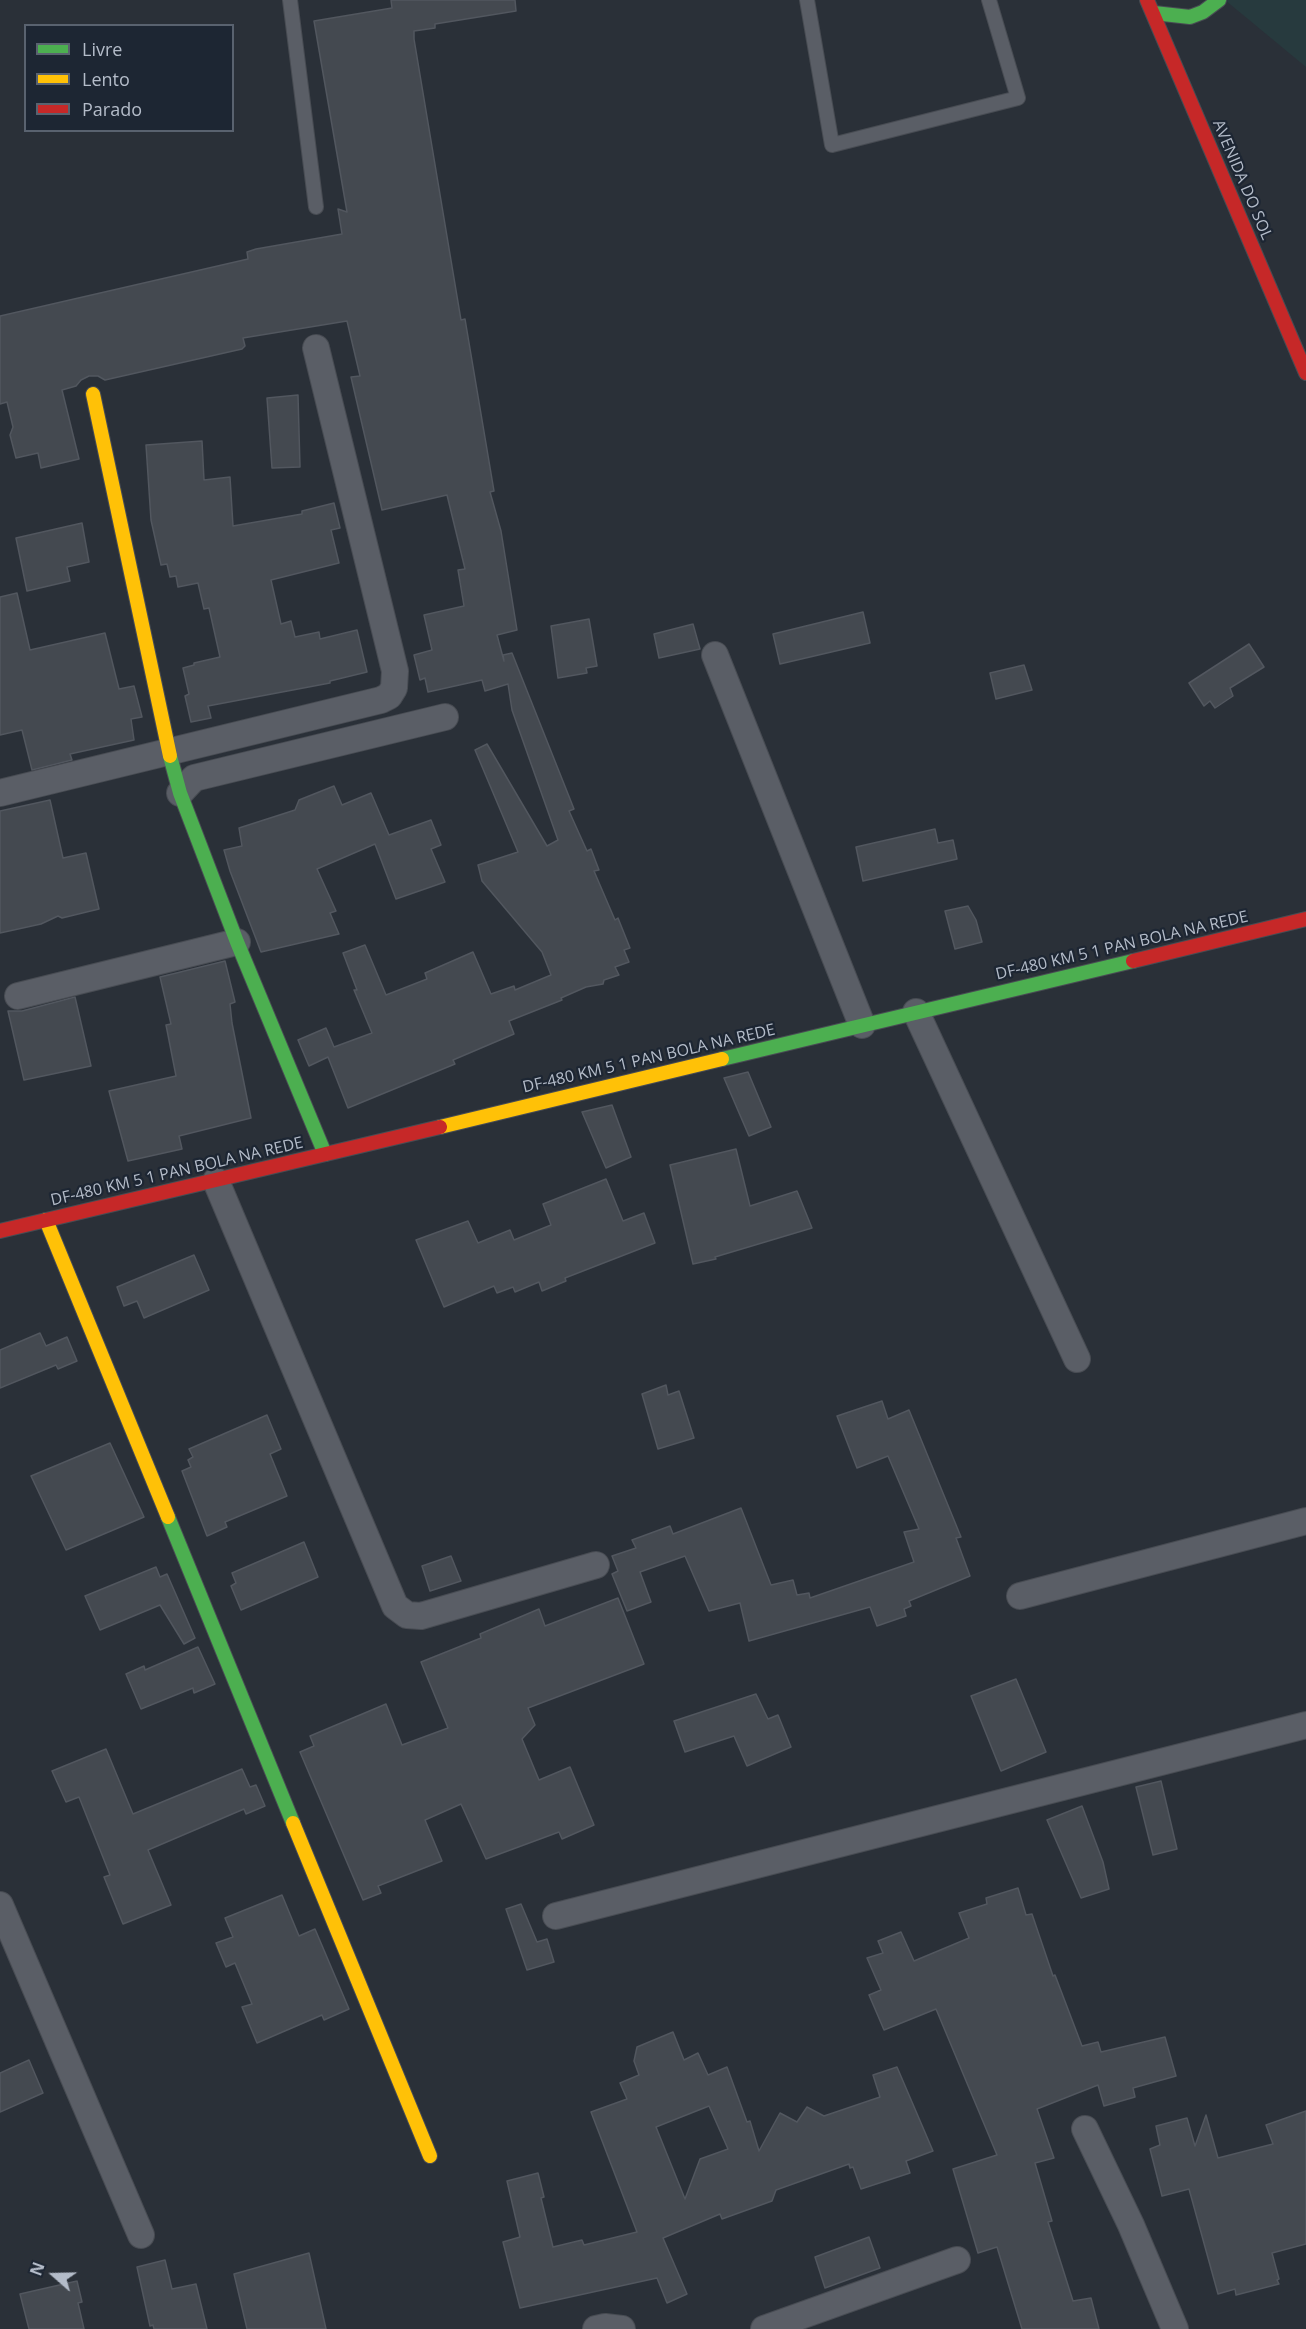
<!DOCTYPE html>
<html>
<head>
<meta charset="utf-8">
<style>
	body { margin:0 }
	#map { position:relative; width:1306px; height:2329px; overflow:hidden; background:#2a3038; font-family:"Open Sans",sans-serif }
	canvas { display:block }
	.legend { position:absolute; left:24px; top:24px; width:210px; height:108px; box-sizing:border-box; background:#1d2633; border:2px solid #59626f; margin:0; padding:8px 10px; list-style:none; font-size:18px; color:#b4bcc9 }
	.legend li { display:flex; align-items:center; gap:12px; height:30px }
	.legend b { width:30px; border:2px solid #59626f }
	.north { position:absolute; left:24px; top:2245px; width:60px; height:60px; -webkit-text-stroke:4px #1d2633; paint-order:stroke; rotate:290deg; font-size:16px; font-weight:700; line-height:24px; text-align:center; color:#b4bcc9 }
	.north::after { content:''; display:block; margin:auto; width:21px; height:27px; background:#b4bcc9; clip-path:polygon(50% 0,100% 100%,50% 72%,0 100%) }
</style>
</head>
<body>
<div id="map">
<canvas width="1306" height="2329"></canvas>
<ul class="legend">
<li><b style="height:8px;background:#4caf50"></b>Livre</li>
<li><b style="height:8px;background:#ffc107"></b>Lento</li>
<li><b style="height:8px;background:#c62828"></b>Parado</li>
</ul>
<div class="north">N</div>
</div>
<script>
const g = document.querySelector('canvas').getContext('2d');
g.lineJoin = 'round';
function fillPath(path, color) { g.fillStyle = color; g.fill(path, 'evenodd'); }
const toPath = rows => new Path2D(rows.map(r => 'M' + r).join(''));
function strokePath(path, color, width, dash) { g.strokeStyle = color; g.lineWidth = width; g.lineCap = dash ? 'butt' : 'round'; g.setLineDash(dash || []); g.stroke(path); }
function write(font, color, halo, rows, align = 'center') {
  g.font = font + ' "Open Sans",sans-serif'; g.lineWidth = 4.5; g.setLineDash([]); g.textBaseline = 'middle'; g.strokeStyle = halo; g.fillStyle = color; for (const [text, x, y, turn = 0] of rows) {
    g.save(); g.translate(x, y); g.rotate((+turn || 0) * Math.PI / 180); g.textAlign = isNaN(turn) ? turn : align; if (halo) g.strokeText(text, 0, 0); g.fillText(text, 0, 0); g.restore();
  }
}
fillPath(toPath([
	[1225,0,1306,0,1306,67]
]), '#273a3e');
const building = toPath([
	[391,0,515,0,516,11,435,24,435,28,414,31,414,39,461,320,465,319,494,491,490,492,501,531,517,630,497,635,504,661,503,655,512,653,574,809,569,811,587,851,591,849,599,870,594,871,615,920,618,918,630,948,624,950,629,962,615,967,619,975,604,980,603,984,586,987,561,998,562,1000,509,1021,514,1034,453,1060,455,1064,348,1108,328,1057,309,1066,298,1040,326,1028,334,1047,372,1033,354,990,357,990,343,953,365,945,386,995,427,979,425,973,473,952,491,994,514,986,515,990,551,975,542,952,482,881,478,865,518,852,475,750,487,744,547,846,558,840,512,710,508,684,485,691,482,680,428,692,425,678,420,680,414,655,432,650,424,615,464,606,458,570,465,569,447,495,382,510,351,377,360,376,347,321,243,338,245,346,242,349,105,380,98,376,89,376,81,380,76,386,62,390,79,459,41,468,38,453,16,458,10,435,13,427,7,402,0,404,0,316,248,259,247,252,256,249,342,234,338,209,347,212,314,21,392,8,391,0],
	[298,395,300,467,272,468,267,398,298,395],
	[202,441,204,480,230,477,233,526,302,514,302,511,334,503,340,528,331,530,339,563,271,580,281,624,291,621,295,637,319,632,320,639,357,630,367,672,330,681,330,683,208,706,211,718,191,722,185,696,189,694,183,668,194,665,194,663,220,657,209,608,204,609,198,583,178,587,176,576,170,577,167,564,161,565,151,520,146,445,202,441],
	[82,523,89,562,67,567,70,581,27,591,16,538,82,523],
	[17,593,30,650,105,633,119,689,134,686,142,717,131,719,134,740,70,754,72,760,32,770,22,730,0,735,0,597,17,593],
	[863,612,870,643,780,664,773,634,863,612],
	[589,619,597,666,586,668,587,673,558,678,551,626,589,619],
	[693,624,700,649,659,658,654,634,693,624],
	[1249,644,1264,667,1230,688,1233,696,1215,708,1210,701,1204,706,1189,683,1249,644],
	[1024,665,1032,690,996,699,990,673,1024,665],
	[334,786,342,805,371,793,389,835,431,820,441,845,431,849,445,882,396,899,375,844,317,869,336,911,330,913,339,934,261,952,230,871,224,850,242,846,239,828,295,810,299,800,334,786],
	[50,800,63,858,86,853,99,909,62,918,58,916,41,924,0,933,0,811,50,800],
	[935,829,938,843,953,840,957,859,863,881,856,847,935,829],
	[968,906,976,920,982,942,955,949,945,911,968,906],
	[225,961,235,1002,230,1004,232,1023,251,1118,179,1136,182,1149,128,1161,109,1091,176,1076,166,1025,171,1024,160,977,225,961],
	[75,997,91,1066,24,1080,8,1011,22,1011,75,997],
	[748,1072,771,1127,749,1136,724,1078,748,1072],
	[612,1105,631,1157,606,1168,582,1112,612,1105],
	[736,1149,750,1206,797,1191,812,1228,715,1257,716,1259,693,1264,670,1165,736,1149],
	[606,1179,623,1221,644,1213,655,1243,565,1278,566,1281,542,1291,539,1282,515,1292,513,1287,497,1293,494,1286,444,1307,416,1240,468,1221,478,1243,510,1230,514,1240,551,1225,543,1204,606,1179],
	[194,1255,209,1290,144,1318,137,1301,124,1306,117,1287,194,1255],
	[40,1333,46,1346,67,1337,77,1361,58,1369,56,1365,0,1388,0,1350,40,1333],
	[666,1385,668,1395,679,1391,694,1438,658,1449,642,1394,666,1385],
	[882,1401,888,1419,909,1410,961,1537,956,1538,970,1576,909,1601,911,1606,904,1609,906,1616,877,1626,870,1607,749,1641,740,1603,709,1611,685,1556,640,1572,651,1602,627,1611,612,1574,618,1571,612,1556,636,1548,632,1540,670,1526,673,1534,741,1508,771,1585,793,1580,797,1595,809,1593,810,1598,914,1562,904,1532,919,1529,888,1456,857,1468,837,1416,882,1401],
	[267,1415,281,1449,270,1454,287,1496,225,1522,227,1527,207,1536,182,1471,191,1467,188,1460,193,1457,189,1449,267,1415],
	[110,1443,144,1517,66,1550,31,1476,110,1443],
	[304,1542,318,1577,241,1610,231,1586,236,1583,232,1573,304,1542],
	[451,1556,461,1581,430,1591,422,1566,451,1556],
	[156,1567,160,1577,167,1574,195,1638,184,1644,160,1605,100,1630,85,1596,156,1567],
	[618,1598,644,1664,528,1708,535,1725,522,1739,539,1780,570,1767,594,1825,562,1839,559,1832,486,1859,461,1804,425,1820,442,1861,378,1886,381,1893,363,1900,300,1752,314,1746,310,1736,386,1704,402,1745,448,1728,421,1662,481,1638,480,1634,539,1609,545,1626,618,1598],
	[198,1647,215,1684,194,1693,193,1688,141,1709,126,1674,144,1666,145,1670,198,1647],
	[1016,1679,1046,1752,1001,1771,971,1696,1016,1679],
	[756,1694,768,1719,778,1715,791,1747,747,1766,734,1736,685,1752,674,1721,756,1694],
	[106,1749,133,1814,242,1769,250,1787,256,1785,265,1806,246,1814,244,1809,148,1850,171,1905,123,1924,104,1877,110,1875,79,1797,66,1802,52,1771,106,1749],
	[1161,1781,1177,1849,1153,1855,1136,1787,1161,1781],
	[1082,1806,1103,1862,1109,1889,1081,1898,1047,1820,1082,1806],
	[1018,1888,1026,1915,1032,1914,1053,1976,1055,1975,1082,2046,1098,2042,1101,2052,1165,2037,1176,2076,1133,2088,1135,2097,1104,2106,1098,2085,1037,2109,1054,2158,1035,2163,1052,2221,1048,2222,1073,2301,1091,2298,1099,2329,1022,2329,997,2247,978,2253,953,2169,997,2155,936,2009,884,2030,869,1995,881,1990,867,1958,883,1953,878,1941,901,1932,914,1961,969,1938,959,1913,987,1904,986,1898,1018,1888],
	[282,1895,299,1936,315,1929,349,2009,324,2020,322,2015,257,2043,242,2007,252,2004,235,1963,226,1967,216,1943,233,1937,225,1918,282,1895],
	[521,1904,537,1942,547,1939,554,1962,527,1970,506,1909,521,1904],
	[673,2032,684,2060,698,2053,708,2075,727,2067,747,2122,750,2121,759,2151,780,2113,797,2122,807,2107,824,2116,880,2097,873,2075,897,2067,933,2151,906,2161,910,2173,861,2189,853,2167,850,2168,849,2164,776,2190,772,2201,722,2219,720,2214,663,2238,687,2294,667,2303,657,2278,520,2308,503,2242,520,2237,507,2181,538,2173,544,2197,541,2198,553,2247,582,2240,584,2245,637,2232,591,2112,627,2099,620,2083,639,2075,634,2061,637,2047,673,2032],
	[709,2106,728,2149,700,2159,685,2199,656,2127,709,2106],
	[29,2060,43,2093,0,2112,0,2073,29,2060],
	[1306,2111,1306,2244,1272,2253,1279,2279,1277,2280,1279,2284,1236,2295,1235,2289,1218,2294,1189,2189,1162,2196,1150,2149,1160,2145,1156,2126,1187,2118,1195,2146,1206,2115,1218,2158,1273,2144,1266,2125,1306,2111],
	[869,2237,880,2268,825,2288,815,2257,869,2237],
	[309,2253,326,2329,247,2329,234,2274,309,2253],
	[165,2260,172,2289,196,2284,207,2329,154,2329,153,2325,150,2326,137,2267,165,2260],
	[77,2281,82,2302,78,2303,84,2329,29,2329,20,2294,77,2281]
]);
fillPath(building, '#444950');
strokePath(building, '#52575f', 1.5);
const lane = toPath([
	[290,0,316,207],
	[807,0,832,145,1018,98,989,0]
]);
const street = toPath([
	[715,655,862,1025],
	[0,793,381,700,389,696,394,688,395,671,316,348],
	[180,793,194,778,445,717],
	[18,996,237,942],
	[916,1012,1077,1359],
	[216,1181,395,1606,407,1615,421,1616,596,1565],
	[1020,1596,1306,1521],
	[0,1905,141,2235],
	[556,1916,1306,1725],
	[1085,2129,1131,2225,1175,2329],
	[596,2329,605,2327,622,2329],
	[764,2329,957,2260]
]);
const fast = toPath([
	[1154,13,1190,17,1203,12,1219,0],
	[170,756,180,793,237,942,325,1154],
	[722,1059,1133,961],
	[168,1517,293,1823]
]);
const slow = toPath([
	[93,394,170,756],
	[440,1127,722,1059],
	[46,1220,168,1517],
	[293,1823,430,2156]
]);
const jam = toPath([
	[1147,0,1306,373],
	[1133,961,1306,919],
	[0,1231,440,1127]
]);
strokePath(lane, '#484c53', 16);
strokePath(street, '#484c53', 28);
strokePath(fast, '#484c53', 16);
strokePath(slow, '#484c53', 16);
strokePath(jam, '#484c53', 16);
strokePath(lane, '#5a5e66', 14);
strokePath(street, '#5a5e66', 26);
strokePath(fast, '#4caf50', 14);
strokePath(slow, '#ffc107', 14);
strokePath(jam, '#c62828', 14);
write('16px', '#b4bcc9', '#1d2633', [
	["AVENIDA DO SOL",1242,180,67],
	["DF-480 KM 5 1 PAN BOLA NA REDE",1122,946,-13],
	["DF-480 KM 5 1 PAN BOLA NA REDE",649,1059,-13],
	["DF-480 KM 5 1 PAN BOLA NA REDE",177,1172,-13]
]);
</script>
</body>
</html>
